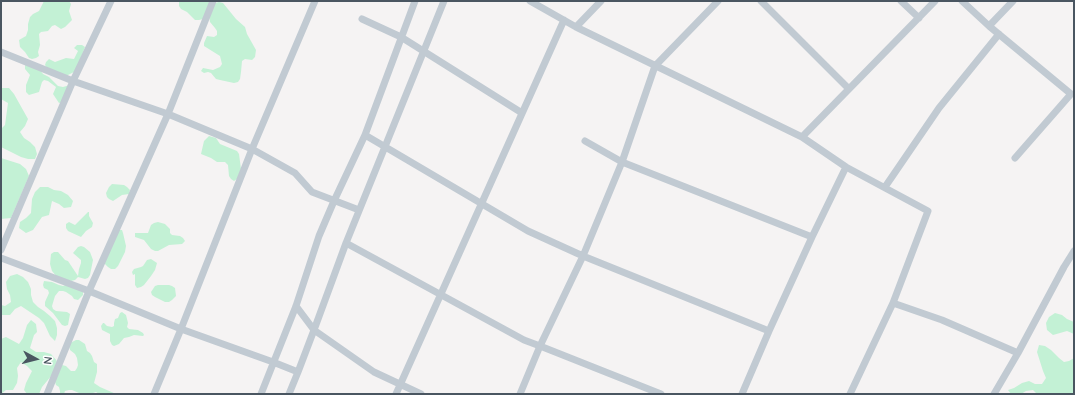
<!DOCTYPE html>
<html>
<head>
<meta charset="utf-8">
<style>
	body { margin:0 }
	#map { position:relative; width:1075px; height:395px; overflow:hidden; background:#f5f3f3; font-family:Quicksand,sans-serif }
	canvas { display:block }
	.frame { position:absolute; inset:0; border:2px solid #4a5661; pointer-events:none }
	.north { position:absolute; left:16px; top:339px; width:40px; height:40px; -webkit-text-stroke:3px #fff; paint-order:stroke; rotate:97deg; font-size:11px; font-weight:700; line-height:16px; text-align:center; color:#4a5661 }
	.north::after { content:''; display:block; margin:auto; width:14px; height:18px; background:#4a5661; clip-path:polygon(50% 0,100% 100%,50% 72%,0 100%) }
</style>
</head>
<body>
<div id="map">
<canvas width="1075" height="395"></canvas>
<div class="frame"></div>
<div class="north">N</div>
</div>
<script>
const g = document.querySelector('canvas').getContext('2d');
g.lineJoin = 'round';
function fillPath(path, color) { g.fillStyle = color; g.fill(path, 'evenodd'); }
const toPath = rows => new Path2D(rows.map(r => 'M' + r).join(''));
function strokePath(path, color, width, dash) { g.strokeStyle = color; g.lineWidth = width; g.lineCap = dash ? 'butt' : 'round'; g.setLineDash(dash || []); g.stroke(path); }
fillPath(toPath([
	[44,1,69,1,71,4,69,11,72,20,65,27,61,29,55,25,52,26,48,31,41,32,39,34,40,45,38,52,39,56,36,58,32,59,29,58,25,52,20,47,19,40,26,36,28,30,28,24,30,17,33,14,39,11],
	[179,1,215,1,203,19,199,20,195,20,187,12,181,9,179,6],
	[219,2,223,3,236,19,245,27,247,34,256,50,255,57,252,60,245,59,242,61,241,72,240,79,238,82,234,83,220,80,216,79,211,73,208,72,204,73,201,71,203,68,213,70,220,67,222,64,220,56,204,46,204,43,207,36,214,37,217,35,217,31,215,28,210,22,209,15,215,3],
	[77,45,82,45,85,47,76,71,66,76,47,68,45,65,46,62,49,59,55,62,66,58,74,59,78,51,74,48],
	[25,65,37,66,43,74,49,77,58,86,63,87,70,85,63,102,59,103,53,94,56,87,48,81,44,80,42,82,39,92,29,95,26,92,26,85,30,75,25,69],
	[1,88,9,88,14,94,28,119,25,126,20,132,24,138,30,142,35,147,37,154,35,159,28,159,21,157,1,147,1,129,5,125,8,103,1,99],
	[209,136,216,138,220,144,237,151,239,154,241,169,237,179,234,181,231,179,229,176,228,165,225,162,217,162,211,158,201,154,204,141],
	[1,158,20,164,26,169,29,176,11,218,1,219],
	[112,184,124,185,127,187,130,190,129,194,122,195,113,201,109,199,107,197,106,193,109,187],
	[40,187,48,187,54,190,61,191,68,195,73,201,71,207,64,208,59,204,52,201,49,215,42,217,33,230,26,233,19,228,20,222,26,218,31,213,32,199,35,192],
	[88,212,89,212,89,216,93,223,92,227,86,231,81,237,68,231,66,228,66,224,69,222,75,225],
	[158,222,165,224,170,229,170,233,172,235,180,236,183,238,185,241,182,244,169,245,158,251,155,251,151,249,144,240,135,237,135,233,148,233,151,225,154,223],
	[118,230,122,230,123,233,126,246,125,252,118,266,115,269,111,269,108,267,103,262],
	[81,246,84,247,90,252,93,260,90,275,88,278,85,279,78,277,75,280,71,281,57,277,52,271,50,264,51,254,54,252,58,252,65,260,68,261,78,276,79,269,81,263,81,260,73,253,78,247],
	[151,259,157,263,155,270,151,276,144,285,141,287,137,288,135,285,135,274,133,275,132,272,134,269,141,267,143,266,147,260],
	[17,274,23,277,28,282,31,289,31,295,33,302,38,307,44,311,50,316,55,321,57,328,57,335,55,341,50,336,44,323,39,318,21,306,15,309,10,315,1,315,1,305,5,306,11,302,10,295,7,289,6,282,10,276],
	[44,281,52,282,59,285,63,286,70,283,83,292,83,295,78,300,74,299,72,296,66,292,63,291,59,291,55,296,52,306,53,309,56,311,67,312,70,314,68,325,65,326,62,325,53,313,45,306,45,302,49,293,48,290,44,288,43,285],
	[158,285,169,285,172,286,175,288,176,296,172,300,169,302,165,302,155,297,152,295,151,292,155,286],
	[122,312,126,315,128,323,127,327,129,329,138,330,143,333,144,335,143,336,134,335,129,337,124,338,119,344,114,346,112,345,110,341,110,334,102,330,101,326,103,323,104,323,107,326,112,327,114,326,114,323,115,319,118,318,120,313],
	[1055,313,1062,315,1067,319,1074,322,1074,334,1067,331,1053,335,1047,330,1046,323,1049,317],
	[31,320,36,324,37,332,34,335,30,348,36,352,44,352,51,354,57,361,52,375,42,387,39,394,27,394,24,390,26,383,32,371,27,366,21,362,17,368,18,376,17,383,13,390,6,390,1,394,1,339,6,337,19,344,23,338,27,325],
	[76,340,79,340,85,344,87,351,90,353,92,356,94,362,97,364,97,372,94,383,100,387,116,394,99,394,96,392,90,394,79,393,72,390,69,390,65,391,64,394,60,394,60,391,59,387,56,385,55,382,62,365,66,366,71,371,75,371,77,368,78,365,77,358,75,354,70,350,69,346,70,343],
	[1039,345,1045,346,1051,350,1059,358,1064,362,1069,361,1074,358,1074,394,1037,394,1033,390,1026,391,1021,394,1011,394,1008,390,1014,388,1022,383,1029,381,1035,384,1042,384,1046,378,1043,371,1037,352]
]), '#c3f1d5');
strokePath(toPath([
	[530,1,576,27,802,137,846,167,812,237,769,331,742,394],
	[761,1,849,89],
	[901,1,919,18],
	[962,1,989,26,1071,94,1015,158],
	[362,19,401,37,522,113],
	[989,26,1013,1],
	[576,27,601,1],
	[1,52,73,81,168,114,252,149,295,173,312,192,359,210],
	[365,135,528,231,583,256,769,331],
	[802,137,935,1],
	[585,141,622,162,812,237],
	[846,167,928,211,893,303,850,394],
	[885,187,939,108,999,34],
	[346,243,524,340,540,346,661,394],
	[1,250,73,81,111,1],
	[1,258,89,291,181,329,273,362,298,372,289,394],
	[893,303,942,320,1018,353],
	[296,306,314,330,298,372],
	[47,394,89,291,168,114,213,1],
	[154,394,181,329,252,149,315,1],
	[261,394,296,306,319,236,334,201,365,135,415,1],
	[396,394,564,20],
	[421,394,374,372,314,330,346,243,444,1],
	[520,394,540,346,583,256,622,162,655,66,718,1],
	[994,394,1018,353,1064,267,1074,251]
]), '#c1cad2', 7);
</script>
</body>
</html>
